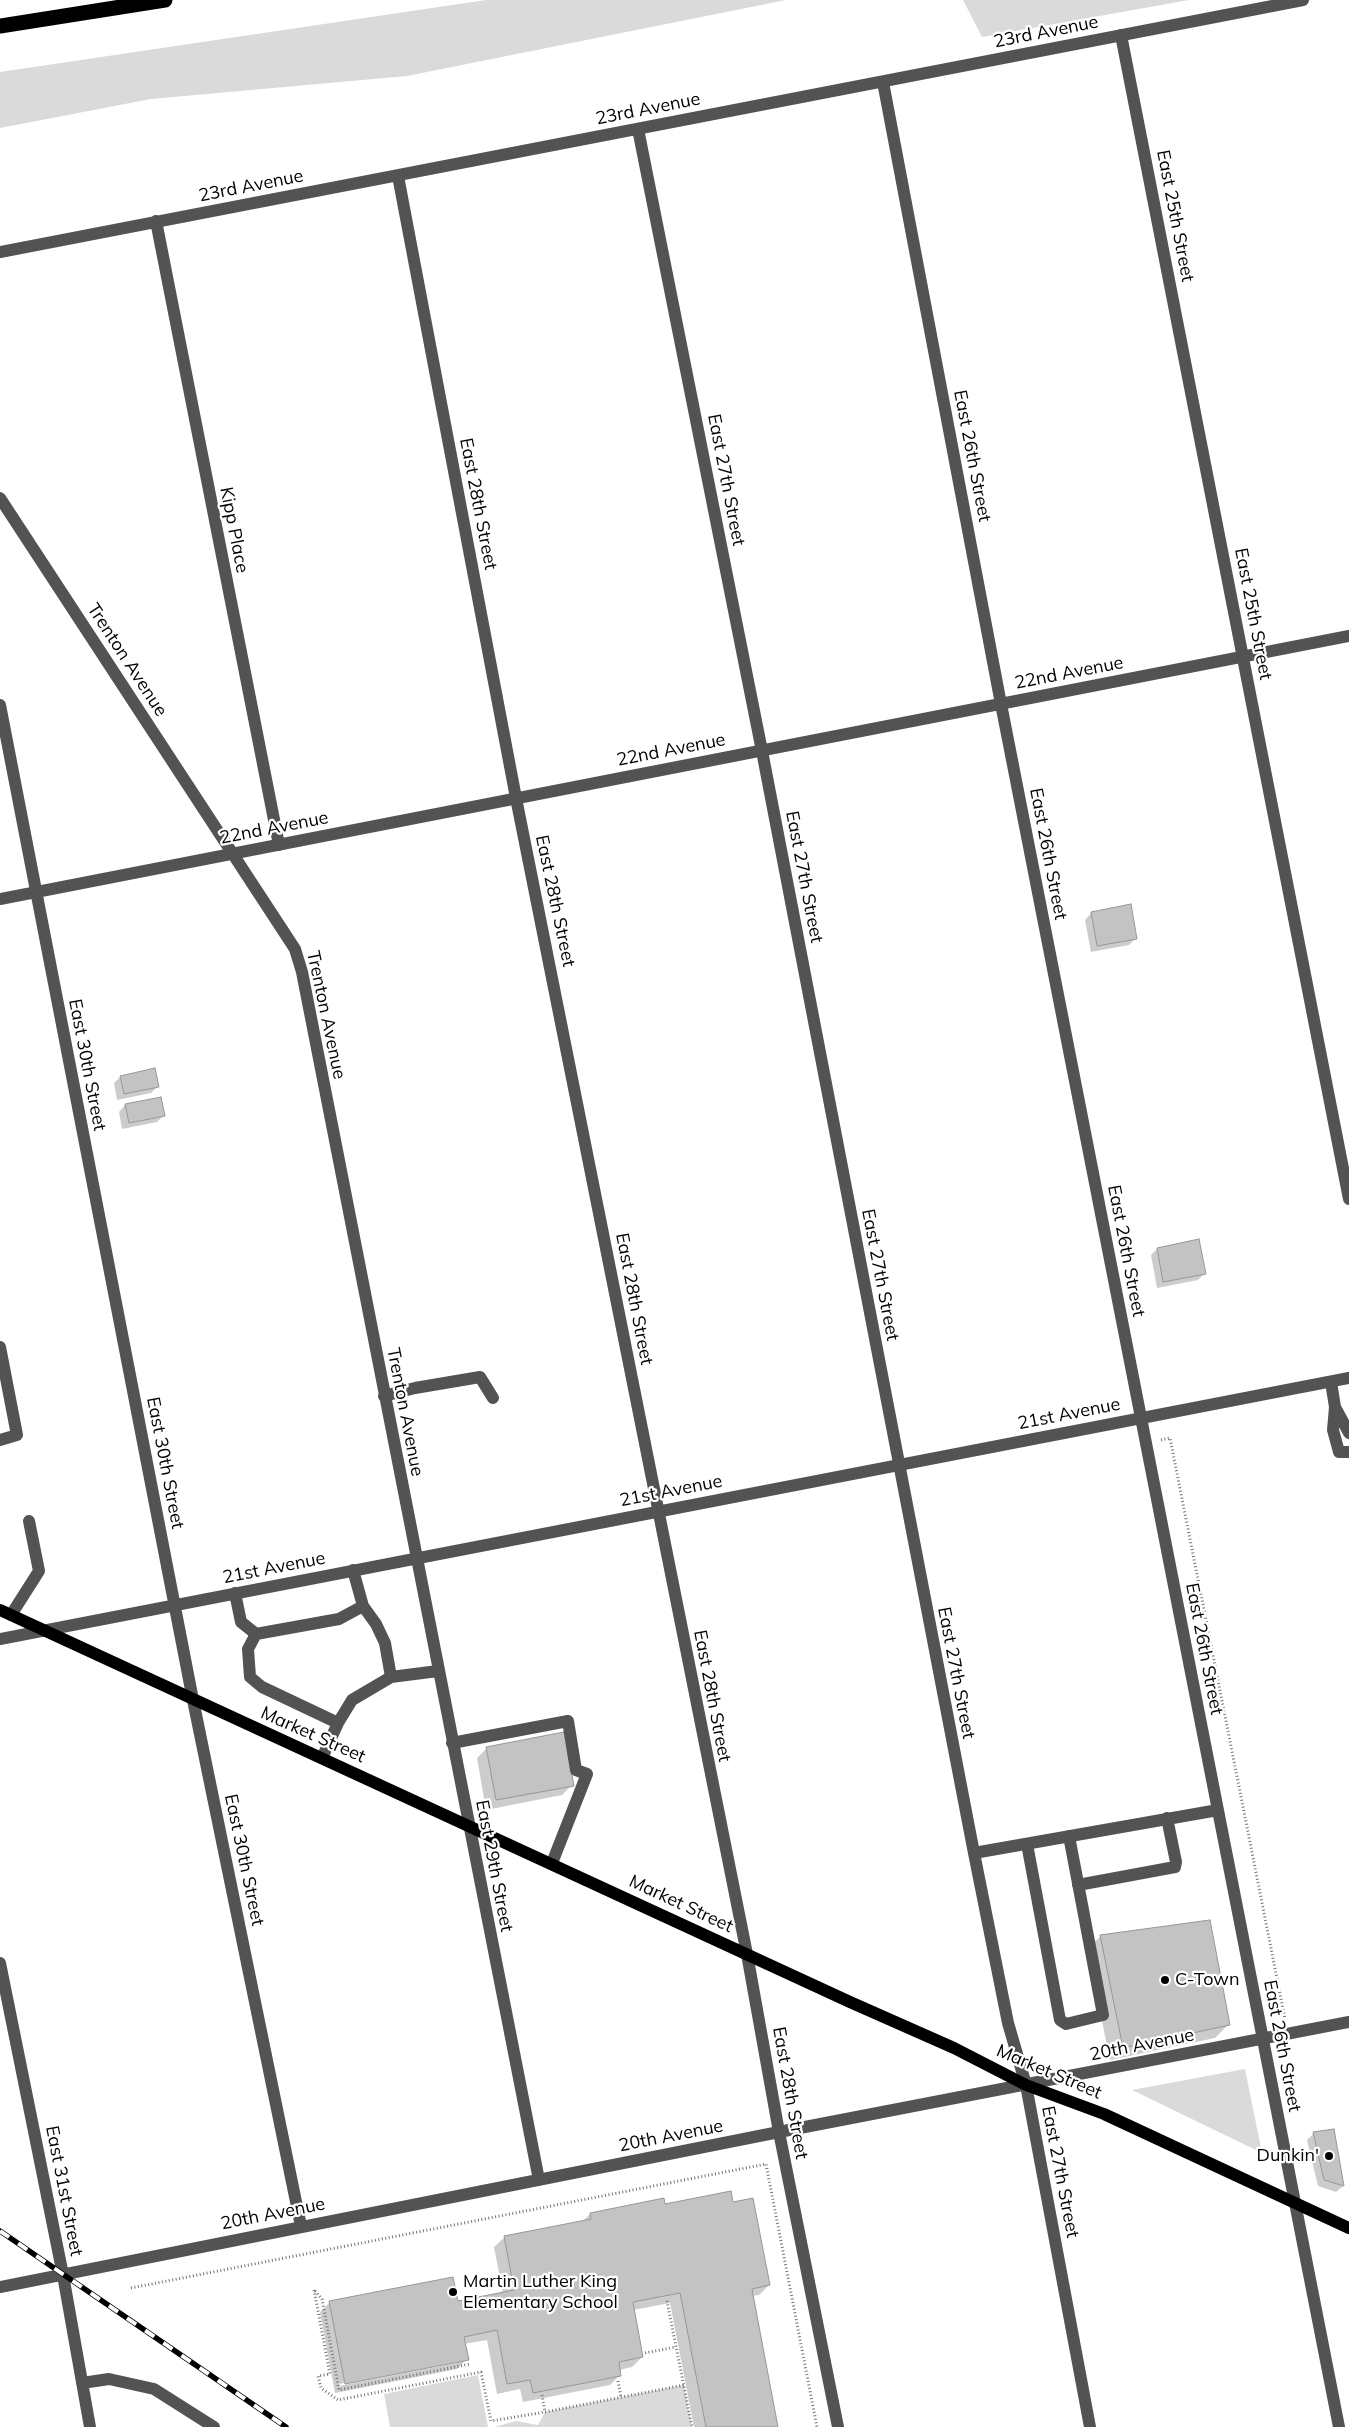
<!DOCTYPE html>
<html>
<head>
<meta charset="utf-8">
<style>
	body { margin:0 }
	canvas { display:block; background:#fff }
</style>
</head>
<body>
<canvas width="1349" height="2427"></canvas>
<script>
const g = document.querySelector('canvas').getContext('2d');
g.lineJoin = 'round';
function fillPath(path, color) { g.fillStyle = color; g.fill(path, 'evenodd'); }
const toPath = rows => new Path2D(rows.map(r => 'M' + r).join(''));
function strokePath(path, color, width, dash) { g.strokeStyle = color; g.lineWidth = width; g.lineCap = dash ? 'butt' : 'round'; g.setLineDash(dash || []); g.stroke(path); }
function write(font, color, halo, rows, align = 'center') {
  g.font = font + ' Mulish,sans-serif'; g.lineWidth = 4.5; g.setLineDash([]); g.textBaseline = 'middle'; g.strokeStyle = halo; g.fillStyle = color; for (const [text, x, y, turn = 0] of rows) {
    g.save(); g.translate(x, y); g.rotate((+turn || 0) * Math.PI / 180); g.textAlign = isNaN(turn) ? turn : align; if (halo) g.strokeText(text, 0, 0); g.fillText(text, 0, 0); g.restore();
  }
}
fillPath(toPath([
	[486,0,786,0,407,76,151,99,0,128,0,72],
	[963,0,1189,0,982,37],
	[1245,2069,1262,2153,1132,2090],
	[478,2375,488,2427,390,2427,384,2394],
	[684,2385,692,2427,494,2427,516,2421,538,2425,545,2412]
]), '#dadada');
fillPath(toPath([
	[1091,913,1136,938,1129,945,1091,952,1085,920],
	[120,1077,158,1086,151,1093,117,1100,114,1083],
	[125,1105,164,1115,157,1122,122,1129,119,1112],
	[1157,1249,1204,1274,1198,1280,1157,1288,1151,1255],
	[487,1748,572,1785,562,1795,486,1810,477,1758],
	[1101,1936,1228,2025,1215,2038,1110,2060,1087,1949],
	[1314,2133,1343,2186,1336,2192,1318,2186,1307,2140],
	[732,2203,769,2285,759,2295,752,2296,777,2427,694,2427,670,2303,633,2310,642,2357,632,2367,619,2370,620,2375,610,2385,523,2402,520,2389,497,2394,487,2340,464,2344,467,2359,457,2369,335,2393,320,2312,330,2302,457,2302,503,2293,494,2247,505,2237,582,2222,590,2214,664,2206],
	[457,2361,457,2363,339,2386,339,2384]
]), '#0003');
const building = toPath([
	[1131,904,1137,939,1097,946,1091,912,1131,904],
	[155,1068,159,1087,124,1094,120,1076,155,1068],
	[161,1097,165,1116,129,1123,125,1104,161,1097],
	[1199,1239,1206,1274,1163,1282,1157,1248,1199,1239],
	[564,1732,574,1786,496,1800,486,1747,564,1732],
	[1210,1920,1230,2025,1123,2048,1100,1935,1210,1920],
	[1334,2129,1344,2186,1324,2180,1313,2132,1334,2129],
	[731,2191,733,2202,753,2198,770,2285,752,2289,778,2427,706,2427,680,2293,633,2302,643,2357,619,2362,621,2376,533,2393,530,2380,507,2384,497,2330,464,2337,469,2360,345,2384,329,2301,453,2277,458,2301,514,2290,504,2236,591,2219,590,2213,664,2198,665,2204,731,2191]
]);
fillPath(building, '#c3c3c3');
strokePath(building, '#979797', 1);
strokePath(toPath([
	[1161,1440,1170,1438,1285,2019],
	[131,2288,766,2164,817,2427],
	[314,2290,330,2374,318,2376,321,2388,338,2400,481,2372,491,2421,545,2412],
	[315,2291,322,2299,339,2390,470,2364],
	[667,2301,692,2427],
	[645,2353,676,2347],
	[618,2381,621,2397],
	[542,2395,545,2412,684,2385]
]), '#757575', 3, [1, 2.5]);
strokePath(toPath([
	[1121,35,1349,1199],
	[883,82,1001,704,1339,2427],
	[638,129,762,751,974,1853,1008,2023,1026,2085,1090,2427],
	[398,176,516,798,747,1954,779,2132,838,2427],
	[156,221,279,845],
	[0,252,1303,0],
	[0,498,295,949,302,972,539,2180],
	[0,705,193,1700,301,2226],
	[0,899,1349,636],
	[0,1347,17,1435,0,1440],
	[1331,1382,1335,1407,1333,1430,1339,1452,1349,1452],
	[384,1396,415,1388,480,1377,493,1398],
	[1335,1407,1349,1433],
	[353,1570,363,1606,376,1624,385,1643,391,1677],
	[235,1593,241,1622,256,1634,339,1619,363,1606],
	[11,1615,39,1571,29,1521],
	[256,1634,248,1649,250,1677,262,1687,338,1723],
	[0,1639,1349,1378],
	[452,1743,568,1721,576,1770,587,1774,552,1863],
	[322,1758,338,1723,352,1700,391,1677,438,1671],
	[1027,1844,1060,2020,1066,2024,1103,2015,1069,1836],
	[974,1853,1218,1810],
	[1078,1885,1175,1867,1176,1862,1167,1818],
	[0,1963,63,2275,90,2427],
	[0,2287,779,2132,1349,2022],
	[82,2383,109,2379,154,2389,214,2427]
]), '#535353', 12);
strokePath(toPath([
	[0,1610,850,2002,954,2048,1026,2085,1104,2114,1349,2228]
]), '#000', 12);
strokePath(toPath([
	[0,26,165,0]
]), '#000', 15);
const rail = toPath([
	[0,2231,286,2427]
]);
strokePath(rail, '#000', 5.5);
strokePath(rail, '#fff', 4, [11]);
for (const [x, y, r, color] of [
	[1165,1980,5,"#000"],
	[1329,2156,5,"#000"],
	[453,2292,5,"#000"]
]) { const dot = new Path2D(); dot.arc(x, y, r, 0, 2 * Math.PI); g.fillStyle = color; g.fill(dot); strokePath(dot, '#fff', 2); }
write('18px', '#000', '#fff', [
	["23rd Avenue",1046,32,-11],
	["23rd Avenue",648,109,-11],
	["23rd Avenue",251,186,-11],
	["East 25th Street",1175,216,79],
	["East 26th Street",972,456,79],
	["East 27th Street",726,480,79],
	["East 28th Street",478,504,79],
	["Kipp Place",234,530,79],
	["East 25th Street",1253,614,79],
	["Trenton Avenue",127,660,57],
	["22nd Avenue",1069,673,-11],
	["22nd Avenue",671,750,-11],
	["22nd Avenue",274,828,-11],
	["East 26th Street",1048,854,79],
	["East 27th Street",804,877,79],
	["East 28th Street",555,901,78],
	["Trenton Avenue",326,1015,78],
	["East 30th Street",87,1065,79],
	["East 26th Street",1126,1251,79],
	["East 27th Street",880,1275,79],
	["East 28th Street",634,1299,79],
	["Trenton Avenue",405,1412,79],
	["21st Avenue",1069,1414,-11],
	["East 30th Street",165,1463,79],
	["21st Avenue",671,1491,-11],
	["21st Avenue",274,1568,-11],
	["East 26th Street",1204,1649,79],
	["East 27th Street",956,1673,79],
	["East 28th Street",712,1696,79],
	["Market Street",313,1735,24],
	["East 30th Street",244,1860,78],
	["East 29th Street",494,1866,79],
	["Market Street",681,1904,25],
	["20th Avenue",1142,2045,-11],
	["East 26th Street",1282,2046,79],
	["Market Street",1049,2072,23],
	["East 28th Street",790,2093,80],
	["20th Avenue",671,2136,-11],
	["East 27th Street",1060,2172,79],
	["East 31st Street",64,2191,79],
	["20th Avenue",273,2214,-11]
]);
write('18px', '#000', '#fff', [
	["C-Town",1175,1980],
	["Dunkin'",1319,2156,"right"],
	["Martin Luther King",463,2282],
	["Elementary School",463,2303]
], 'left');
</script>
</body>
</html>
